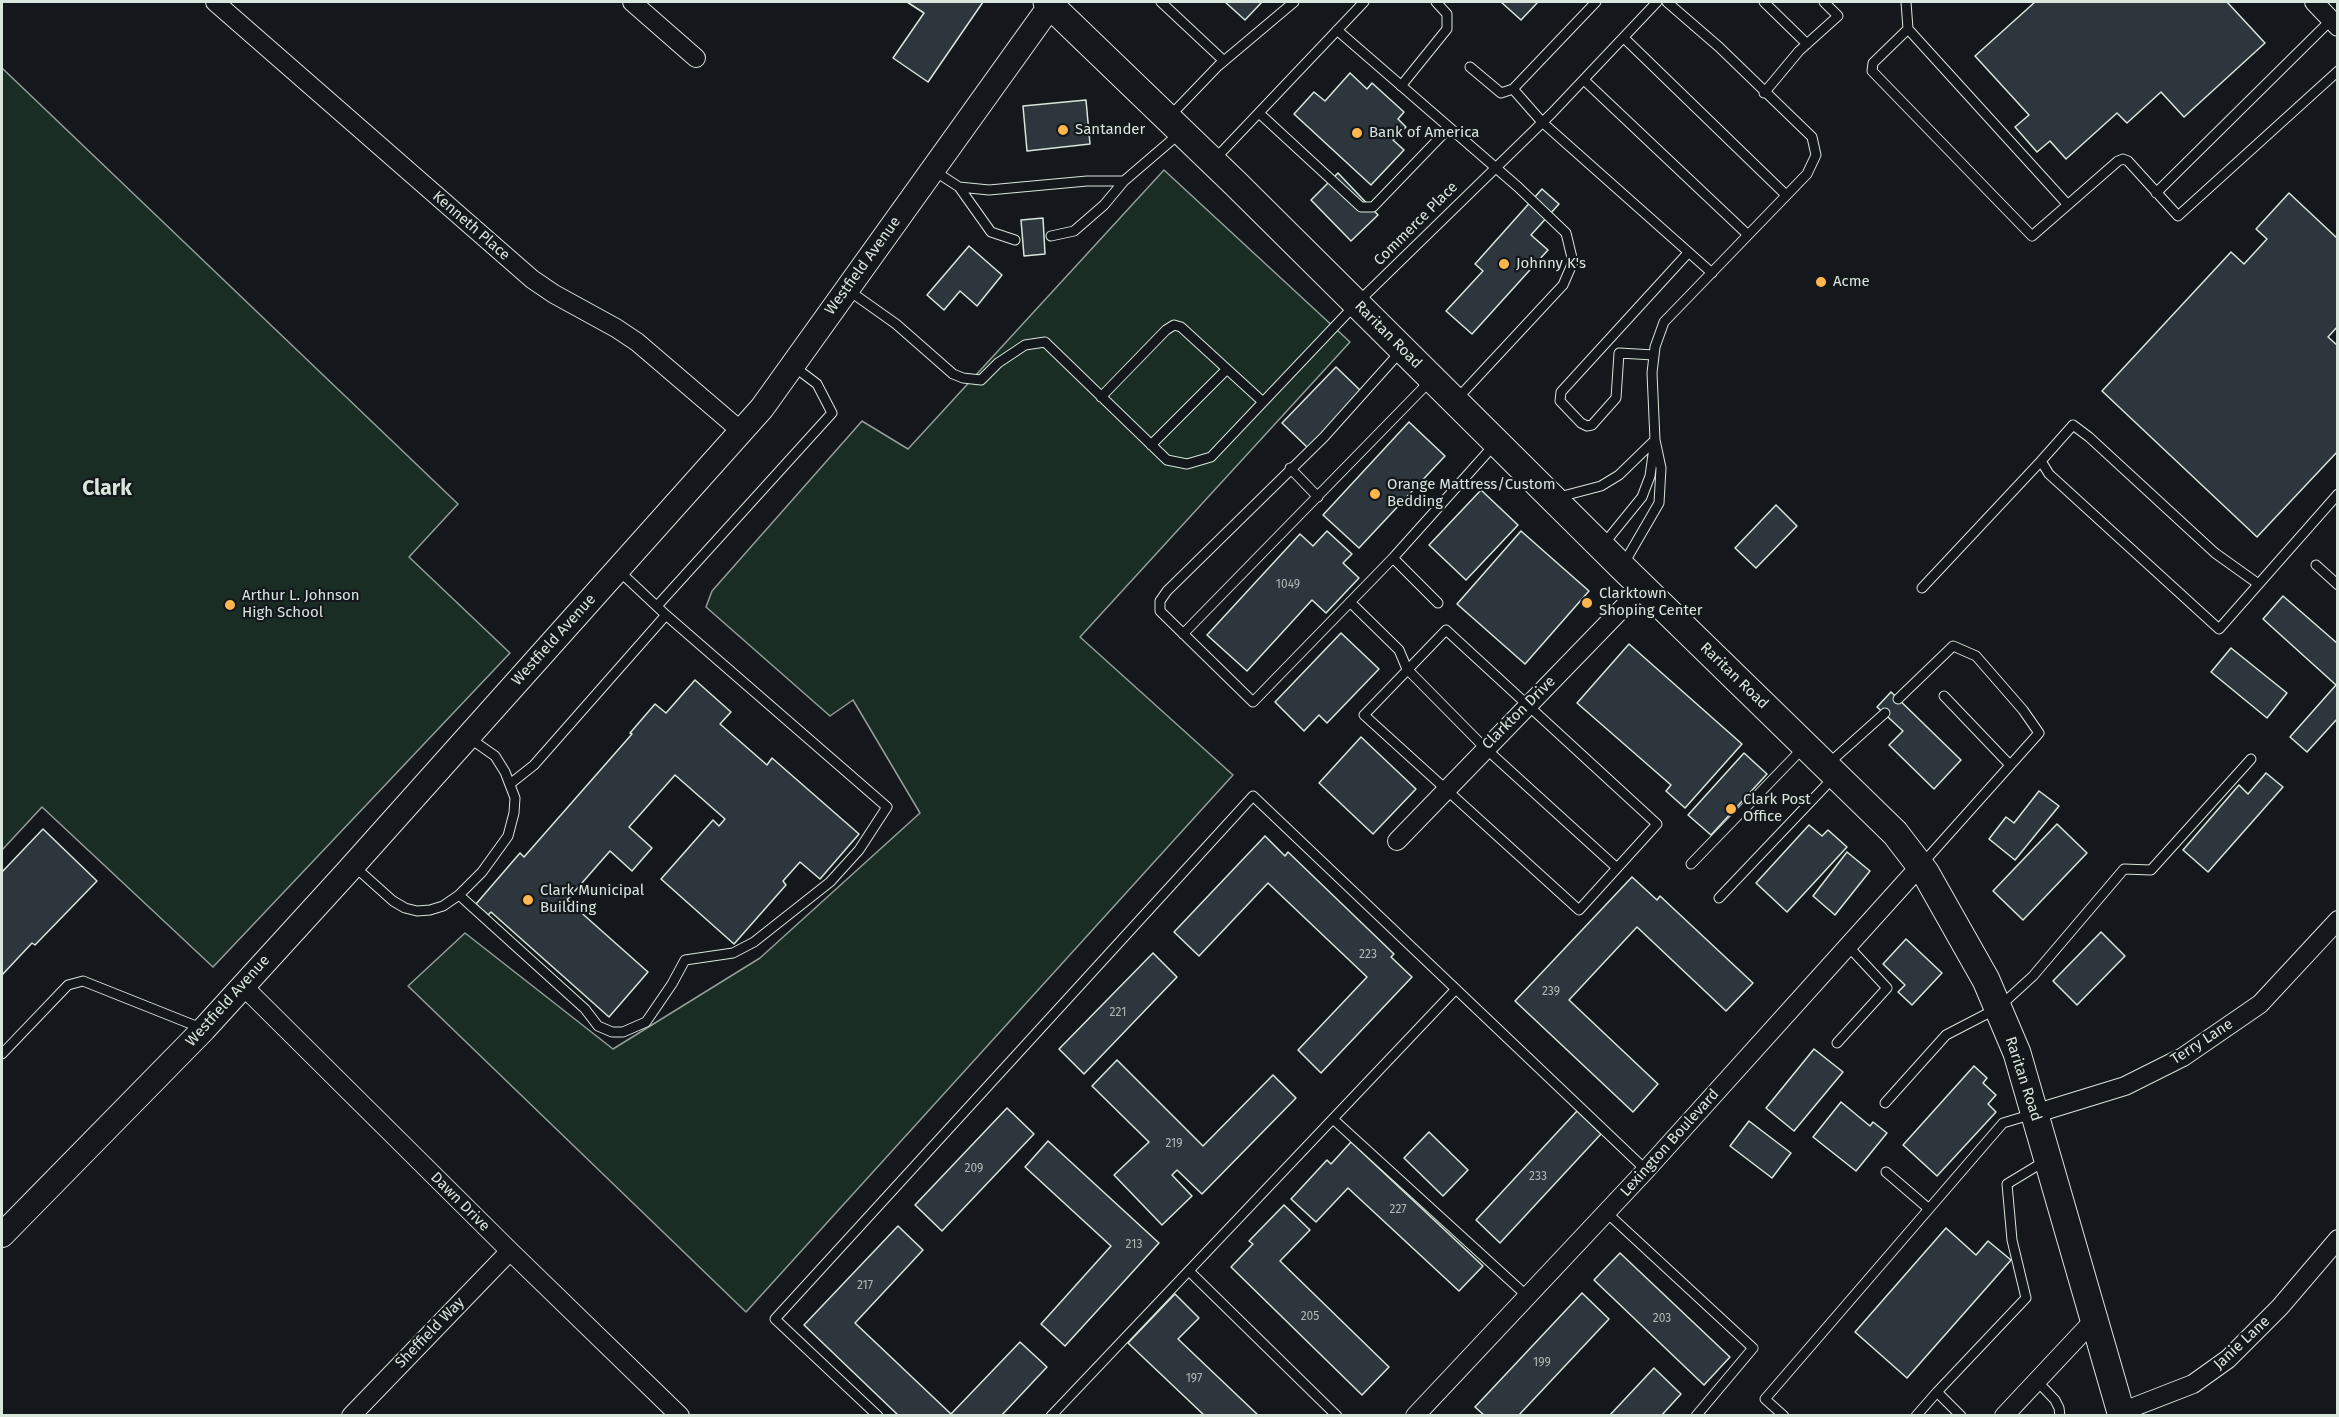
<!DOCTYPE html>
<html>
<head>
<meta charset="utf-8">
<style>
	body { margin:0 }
	#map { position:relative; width:2339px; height:1417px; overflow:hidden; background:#14181c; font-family:"Fira Sans",sans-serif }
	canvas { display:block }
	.frame { position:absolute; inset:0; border:3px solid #d8e6dc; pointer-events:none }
</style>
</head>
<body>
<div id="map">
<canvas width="2339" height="1417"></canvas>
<div class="frame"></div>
</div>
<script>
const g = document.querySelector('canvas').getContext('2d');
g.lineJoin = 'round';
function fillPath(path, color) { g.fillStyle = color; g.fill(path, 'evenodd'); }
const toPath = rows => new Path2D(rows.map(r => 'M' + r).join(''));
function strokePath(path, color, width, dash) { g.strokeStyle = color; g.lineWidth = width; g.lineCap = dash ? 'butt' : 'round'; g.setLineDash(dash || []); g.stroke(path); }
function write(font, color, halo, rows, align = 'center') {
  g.font = font + ' "Fira Sans",sans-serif'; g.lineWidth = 4.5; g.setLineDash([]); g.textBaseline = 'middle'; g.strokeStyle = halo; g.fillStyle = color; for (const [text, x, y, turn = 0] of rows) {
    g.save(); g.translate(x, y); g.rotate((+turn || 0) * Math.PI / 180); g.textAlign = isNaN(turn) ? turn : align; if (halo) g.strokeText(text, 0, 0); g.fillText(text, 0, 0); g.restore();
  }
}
const green = toPath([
	[2,68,458,504,409,557,510,653,213,967,42,807,2,850,2,68],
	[1164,170,1350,342,1080,637,1233,775,746,1312,408,986,465,933,613,1049,760,958,920,813,853,700,830,716,706,607,712,591,862,421,908,449,1164,170]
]);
fillPath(green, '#1a2d24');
strokePath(green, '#939e99', 1.5);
const building = toPath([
	[907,2,983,2,928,82,893,58,924,13,907,2],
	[1225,2,1262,2,1245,20,1225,2],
	[1501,2,1538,2,1521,20,1501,2],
	[2035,2,2227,2,2265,43,2184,117,2161,92,2127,123,2117,113,2066,159,2050,141,2037,152,2015,127,2029,115,1975,56,2035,2],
	[1350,73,1367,89,1372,83,1404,112,1398,119,1406,127,1393,140,1404,150,1371,185,1294,114,1314,92,1325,101,1350,73],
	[1086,100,1090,144,1027,151,1023,106,1086,100],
	[1338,173,1378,215,1351,241,1311,200,1338,173],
	[1542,189,1559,204,1531,235,1548,250,1472,334,1446,311,1483,271,1475,264,1542,189],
	[2289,193,2338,239,2338,326,2328,337,2338,346,2338,451,2257,537,2102,391,2231,252,2244,264,2267,239,2256,229,2289,193],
	[1043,218,1045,254,1024,256,1021,220,1043,218],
	[969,246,1002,275,977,306,960,291,944,310,927,295,969,246],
	[1336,367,1362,392,1308,448,1282,423,1336,367],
	[1409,422,1445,456,1359,548,1323,515,1409,422],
	[1481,490,1518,525,1466,580,1429,545,1481,490],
	[1776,505,1797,526,1756,568,1735,548,1776,505],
	[1327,531,1352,554,1343,563,1359,578,1326,613,1312,600,1247,671,1207,635,1300,534,1313,546,1327,531],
	[1521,531,1589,591,1525,664,1457,604,1521,531],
	[2283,596,2338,644,2338,718,2307,752,2290,737,2336,685,2263,619,2283,596],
	[1341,633,1379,669,1327,723,1319,715,1304,731,1275,702,1341,633],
	[1629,644,1742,744,1685,808,1666,791,1671,785,1577,703,1629,644],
	[2231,648,2287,693,2267,718,2211,672,2231,648],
	[695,680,731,712,720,724,767,765,772,758,859,834,820,879,800,862,783,881,786,885,734,944,661,879,713,820,719,826,725,819,675,775,629,827,652,848,632,871,610,851,567,900,648,972,609,1017,491,912,488,915,476,904,520,853,524,857,632,734,630,733,655,704,666,713,695,680],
	[1891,692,1961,760,1934,789,1889,745,1903,731,1877,707,1891,692],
	[1361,737,1416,789,1373,834,1319,783,1361,737],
	[1744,753,1767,774,1711,835,1688,815,1744,753],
	[2266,773,2283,787,2208,872,2183,850,2239,785,2248,794,2266,773],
	[2039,791,2059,806,2015,860,1989,839,2006,817,2014,823,2039,791],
	[2057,824,2087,853,2023,920,1993,891,2057,824],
	[1809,825,1822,836,1828,830,1847,847,1787,912,1756,883,1809,825],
	[43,829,97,881,35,945,32,943,2,975,2,872,43,829],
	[1265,836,1285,856,1288,852,1394,954,1391,957,1412,977,1321,1073,1298,1050,1367,977,1268,883,1199,956,1174,932,1265,836],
	[1847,852,1870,871,1835,915,1813,896,1847,852],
	[1632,877,1657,900,1660,896,1753,983,1726,1011,1637,927,1569,1000,1658,1084,1633,1112,1515,1001,1632,877],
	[2101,932,2125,956,2077,1005,2053,981,2101,932],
	[1906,939,1942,973,1912,1005,1898,992,1905,985,1883,964,1906,939],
	[1153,953,1177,977,1084,1074,1059,1049,1153,953],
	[1814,1049,1843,1072,1794,1131,1766,1108,1814,1049],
	[1117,1060,1203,1146,1273,1075,1296,1098,1202,1194,1177,1170,1172,1175,1192,1196,1162,1225,1114,1175,1149,1142,1092,1086,1117,1060],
	[1974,1066,1987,1078,1983,1083,1996,1095,1988,1104,1996,1112,1937,1176,1903,1145,1974,1066],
	[1841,1102,1870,1126,1873,1122,1887,1133,1856,1171,1813,1137,1841,1102],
	[1007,1108,1034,1134,942,1231,915,1205,1007,1108],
	[1577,1111,1601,1134,1500,1243,1476,1220,1577,1111],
	[1749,1121,1791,1153,1772,1178,1730,1146,1749,1121],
	[1429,1132,1468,1170,1443,1196,1404,1158,1429,1132],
	[1048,1141,1159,1243,1065,1346,1041,1324,1111,1246,1025,1167,1048,1141],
	[1351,1142,1483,1266,1459,1291,1348,1188,1316,1222,1291,1199,1327,1160,1331,1164,1351,1142],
	[1284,1205,1310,1230,1280,1261,1389,1367,1362,1395,1231,1267,1253,1244,1249,1241,1284,1205],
	[898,1226,923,1250,855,1323,951,1414,1020,1342,1047,1367,1001,1416,899,1416,804,1325,898,1226],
	[1946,1228,1976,1255,1988,1241,2011,1260,1907,1378,1855,1332,1946,1228],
	[1620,1253,1730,1357,1704,1385,1594,1280,1620,1253],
	[1582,1293,1609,1319,1518,1416,1485,1416,1475,1407,1582,1293],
	[1175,1294,1199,1318,1178,1339,1259,1416,1205,1416,1128,1343,1175,1294],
	[1654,1368,1681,1394,1661,1416,1609,1416,1654,1368]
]);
fillPath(building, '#2c363c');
strokePath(building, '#d8e6dc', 1.5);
const service = toPath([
	[1161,2,1224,61],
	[1596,2,1513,89,1542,122,1712,273],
	[1764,2,1807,44],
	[1906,2,1908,29,2068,205],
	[1908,29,1873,63,1872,71,2032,236,2118,161,2123,159,2128,161,2178,216,2338,71],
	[1337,30,1518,187,1566,233,1573,262,1563,285,1456,400],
	[1624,38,1786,195],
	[1470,67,1501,93,1513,89],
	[1584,80,1747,234],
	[1401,86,1447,29,1447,14,1436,2],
	[1764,93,1799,51,1838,16,1824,2],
	[1259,113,1361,207,1373,207,1449,128],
	[1170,116,1218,66,1294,2],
	[1215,159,1364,2],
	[933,170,959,187,991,232,1015,240],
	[959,187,989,190,1087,181,1124,181],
	[2156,193,2331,20],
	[1051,236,1074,231,1104,205,1124,181,1180,133],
	[848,290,896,324,953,374,963,378,981,380,998,363,1025,345,1045,342,1167,460,1187,464,1211,457,1356,304,1552,113,1657,2],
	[1401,351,1324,437,1167,591,1160,601,1160,611,1253,702,1393,558,1495,444],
	[1654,355,1619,353,1616,398,1592,425,1587,426,1581,423,1560,401,1561,392,1688,253],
	[1101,397,1166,330,1174,325,1181,327,1263,402],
	[1151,445,1227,369],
	[1290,468,1318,497],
	[1559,497,1601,486,1619,475,1655,440,1652,373,1655,347,1664,322,1807,174,1816,155,1812,137,1719,47,1667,2],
	[1603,545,1642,497,1650,476,1655,440,1661,468,1659,503,1623,565],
	[1393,558,1438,603],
	[2316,565,2338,585],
	[2257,583,2215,553,2089,437,2073,425,2041,461,2049,474,2219,629,2338,494],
	[1922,588,2041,461],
	[1350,602,1399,650,1407,669,1485,748,1617,868],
	[657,606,832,413,817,384,792,365],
	[1446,630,1657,824,1579,910,1364,715,1446,630],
	[1183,634,1431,380],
	[1944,696,2010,765],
	[1898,699,1953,646,1976,656,2023,710,2039,733,1922,864],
	[1828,764,1885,713],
	[510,784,534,765,666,615,618,570],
	[1691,864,1804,747],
	[355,867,393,901,405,908,417,911,430,910,443,906,459,895,482,872,508,836,514,813,515,798,505,772,495,756,468,737],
	[459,895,585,1009,598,1026,612,1032,623,1032,646,1022,672,984,685,960,733,953,754,942,830,882,859,850,887,807,666,615],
	[1719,898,1834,777],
	[1837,1043,1887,988,1848,946],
	[2,1054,68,985,83,981,201,1028],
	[1885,1103,1946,1035,1998,1008,2033,976,2124,869,2151,870,2251,759],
	[1333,1119,1527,1296],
	[1886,1172,1929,1209],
	[1606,1212,1753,1348,1696,1416],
	[1189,1271,1337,1416],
	[2037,1381,2055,1400,2059,1408,2060,1416],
	[1937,1392,2026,1298,2012,1240,2007,1184,2045,1161],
	[878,1416,775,1319,1253,796,1646,1170],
	[1051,1416,1456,989],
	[1784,1416,1765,1399,2003,1123,2033,1114],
	[1916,1416,1937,1392,1961,1416]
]);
const minor = toPath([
	[215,2,532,279,554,294,616,328,637,342,741,431],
	[632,2,696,58],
	[2314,2,2338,27],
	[1397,841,1643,587],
	[242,985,510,1251,680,1416],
	[2034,1114,2125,1086,2183,1057,2260,1004,2338,920],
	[2121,1412,2193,1384,2228,1359,2280,1307,2338,1239],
	[351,1416,510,1251],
	[1415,1416,1646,1170,1920,866],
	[2004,1416,2093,1321]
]);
const tertiary = toPath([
	[2,1235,204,1029,349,870,762,408,1053,2]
]);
const secondary = toPath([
	[1047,2,1235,183,1622,567,1895,833,1925,872,1986,980,2017,1053,2122,1416]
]);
strokePath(service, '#d8e6dc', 11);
strokePath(minor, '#d8e6dc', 20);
strokePath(tertiary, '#d8e6dc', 26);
strokePath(secondary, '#d8e6dc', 29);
strokePath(service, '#14181c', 9);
strokePath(minor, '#14181c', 18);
strokePath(tertiary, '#14181c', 24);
strokePath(secondary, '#14181c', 27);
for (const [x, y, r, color] of [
	[1063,130,6,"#ffb74d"],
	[1357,133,6,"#ffb74d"],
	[1504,264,6,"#ffb74d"],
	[1821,282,6,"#ffb74d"],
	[1375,494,6,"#ffb74d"],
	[1587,603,6,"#ffb74d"],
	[230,605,6,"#ffb74d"],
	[1731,809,6,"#ffb74d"],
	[528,900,6,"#ffb74d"]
]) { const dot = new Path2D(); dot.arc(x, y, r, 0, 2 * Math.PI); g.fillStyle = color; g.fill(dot); strokePath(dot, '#14181c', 2); }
write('12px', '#adbab4', null, [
	["1049",1288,585],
	["223",1368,955],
	["239",1551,992],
	["221",1118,1013],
	["219",1174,1144],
	["209",974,1169],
	["233",1538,1177],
	["227",1398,1210],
	["213",1134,1245],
	["217",865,1286],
	["205",1310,1317],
	["203",1662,1319],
	["199",1542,1363],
	["197",1194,1379]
]);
write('15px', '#d8e6dc', '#14181c', [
	["Santander",1075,130],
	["Bank of America",1369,133],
	["Johnny K's",1516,264],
	["Acme",1833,282],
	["Orange Mattress/Custom",1387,485],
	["Bedding",1387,502],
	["Clarktown",1599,594],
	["Shoping Center",1599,611],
	["Arthur L. Johnson",242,596],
	["High School",242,613],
	["Clark Post",1743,800],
	["Office",1743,817],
	["Clark Municipal",540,891],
	["Building",540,908]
], 'left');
write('15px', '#d8e6dc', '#14181c', [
	["Commerce Place",1416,224,-45],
	["Kenneth Place",471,226,41],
	["Westfield Avenue",863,266,-54],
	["Raritan Road",1388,335,45],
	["Westfield Avenue",554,640,-48],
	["Raritan Road",1734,676,44],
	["Clarkton Drive",1519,713,-45],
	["Westfield Avenue",228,1001,-48],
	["Terry Lane",2202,1042,-33],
	["Raritan Road",2023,1079,72],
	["Lexington Boulevard",1670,1143,-48],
	["Dawn Drive",460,1202,45],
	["Sheffield Way",430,1333,-46],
	["Janie Lane",2242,1343,-43]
]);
write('bold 21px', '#d8e6dc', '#14181c', [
	["Clark",107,489]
]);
</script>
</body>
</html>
